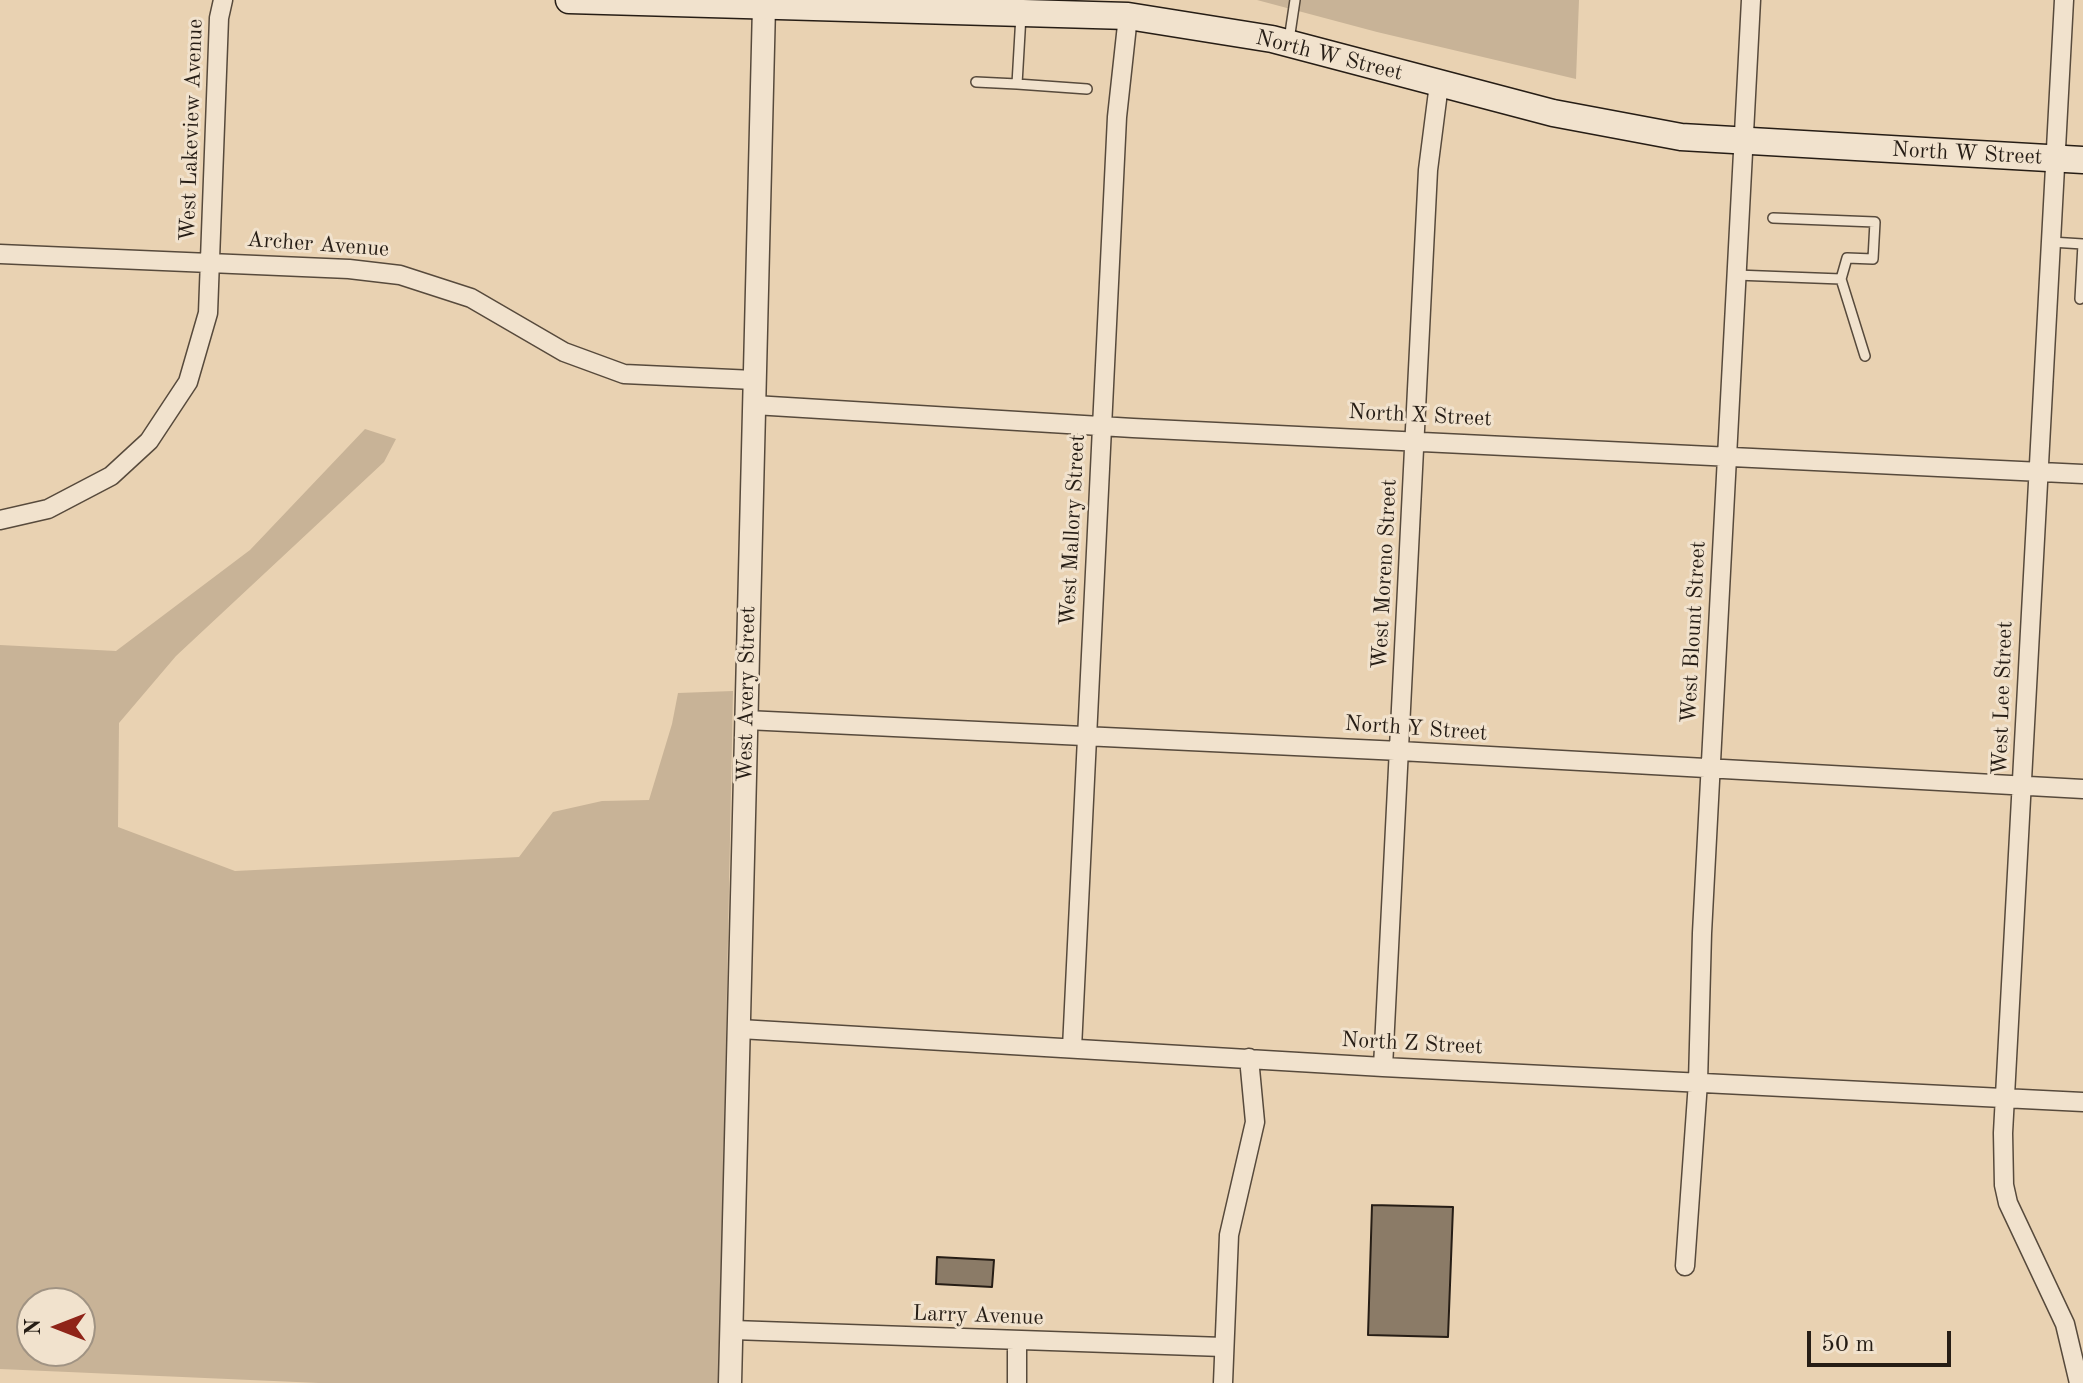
<!DOCTYPE html>
<html>
<head>
<meta charset="utf-8">
<style>
	body { margin:0 }
	#map { position:relative; width:2083px; height:1383px; overflow:hidden; background:#e9d2b2; font-family:"Old Standard TT",serif }
	canvas { display:block }
	.north { position:absolute; left:16px; top:1287px; width:80px; height:80px; box-sizing:border-box; background:#f1e2cd; border:2px solid #a09383; border-radius:50%; rotate:270deg; font-size:22px; font-weight:700; line-height:32px; text-align:center; color:#261d15 }
	.north::after { content:''; display:block; margin:auto; width:28px; height:36px; background:#8f2418; clip-path:polygon(50% 0,100% 100%,50% 72%,0 100%) }
	.scale { position:absolute; left:1807px; top:1331px; width:144px; height:36px; box-sizing:border-box; border:4px solid #261d15; border-top:0; padding-left:10px; font-size:24px; line-height:28px; white-space:nowrap; color:#261d15; -webkit-text-stroke:6px #f1e2cd; paint-order:stroke }
</style>
</head>
<body>
<div id="map">
<canvas width="2083" height="1383"></canvas>
<div class="north">N</div>
<div class="scale">50 m</div>
</div>
<script>
const g = document.querySelector('canvas').getContext('2d');
g.lineJoin = 'round';
function fillPath(path, color) { g.fillStyle = color; g.fill(path, 'evenodd'); }
const toPath = rows => new Path2D(rows.map(r => 'M' + r).join(''));
function strokePath(path, color, width, dash) { g.strokeStyle = color; g.lineWidth = width; g.lineCap = dash ? 'butt' : 'round'; g.setLineDash(dash || []); g.stroke(path); }
function write(font, color, halo, rows, align = 'center') {
  g.font = font + ' "Old Standard TT",serif'; g.lineWidth = 6; g.setLineDash([]); g.textBaseline = 'middle'; g.strokeStyle = halo; g.fillStyle = color; for (const [text, x, y, turn = 0] of rows) {
    g.save(); g.translate(x, y); g.rotate((+turn || 0) * Math.PI / 180); g.textAlign = isNaN(turn) ? turn : align; if (halo) g.strokeText(text, 0, 0); g.fillText(text, 0, 0); g.restore();
  }
}
fillPath(toPath([
	[1257,0,1579,0,1576,79,1377,32],
	[365,429,396,439,384,462,176,656,119,723,118,827,235,871,519,857,553,812,602,801,649,800,672,724,678,693,733,691,719,1383,319,1383,0,1369,0,645,116,651,250,550],
	[32,1303,80,1303,80,1351,32,1351]
]), '#c8b397');
const building = toPath([
	[1372,1205,1453,1207,1448,1337,1368,1335,1372,1205],
	[937,1257,994,1260,992,1287,936,1284,937,1257]
]);
fillPath(building, '#8b7b67');
strokePath(building, '#261d15', 2);
const service = toPath([
	[1289,40,1295,0],
	[976,82,1017,84,1021,15],
	[1017,84,1087,89],
	[1773,218,1875,222,1873,259,1847,258,1841,279],
	[2051,242,2083,244],
	[1736,275,1841,279,1865,356],
	[2080,299,2083,244]
]);
const minor = toPath([
	[2064,0,2003,1133,2004,1185,2008,1203,2065,1324,2079,1383],
	[0,254,349,269,400,275,471,298,564,352,624,374,754,380],
	[754,405,1133,428,2083,474],
	[0,520,48,509,111,476,149,441,188,382,208,313,219,18,223,0],
	[746,720,1400,751,2083,789],
	[740,1029,1383,1067,2083,1102],
	[1072,1048,1117,117,1128,16],
	[1383,1067,1428,170,1439,84],
	[1685,1266,1698,1082,1702,933,1751,0],
	[733,1330,1223,1347],
	[1017,1342,1017,1383],
	[1223,1383,1229,1235,1255,1122,1249,1058]
]);
const tertiary = toPath([
	[730,1383,764,6]
]);
const secondary = toPath([
	[569,0,1128,16,1272,39,1553,113,1681,137,2083,160]
]);
strokePath(service, '#574a3c', 12);
strokePath(minor, '#574a3c', 21);
strokePath(tertiary, '#574a3c', 25);
strokePath(secondary, '#261d15', 29);
strokePath(service, '#f1e2cd', 9);
strokePath(minor, '#f1e2cd', 18);
strokePath(tertiary, '#f1e2cd', 22);
strokePath(secondary, '#f1e2cd', 26);
write('22px', '#261d15', '#f1e2cd', [
	["North W Street",1329,56,14],
	["West Lakeview Avenue",192,130,-88],
	["North W Street",1967,154,3],
	["Archer Avenue",318,245,4],
	["North X Street",1420,416,3],
	["West Mallory Street",1073,530,-87],
	["West Moreno Street",1385,574,-87],
	["West Blount Street",1694,632,-87],
	["West Avery Street",747,694,-89],
	["West Lee Street",2003,698,-88],
	["North Y Street",1416,729,4],
	["North Z Street",1412,1044,3],
	["Larry Avenue",978,1316,2]
]);
</script>
</body>
</html>
